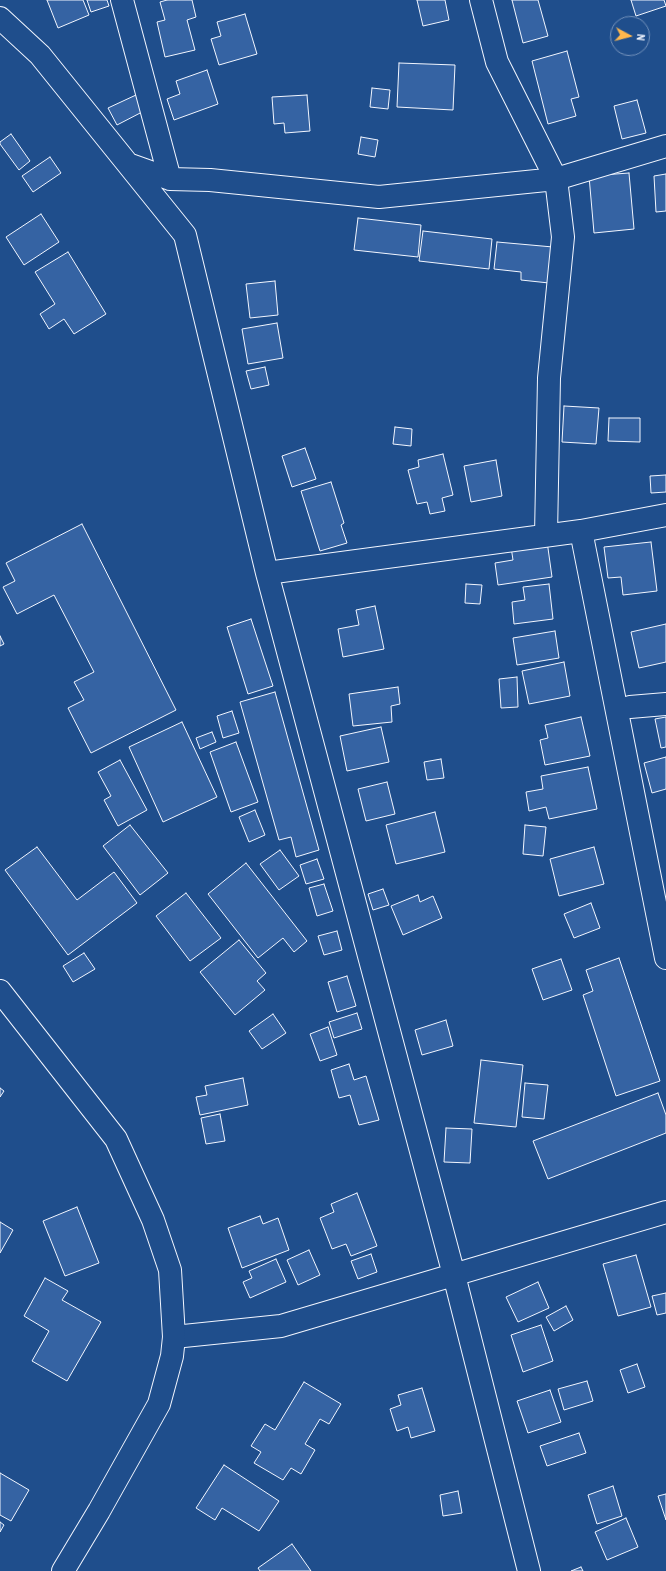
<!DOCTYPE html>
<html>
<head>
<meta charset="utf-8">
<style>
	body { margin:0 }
	#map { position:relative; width:666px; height:1571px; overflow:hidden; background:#1f4e8c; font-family:"Archivo Narrow",sans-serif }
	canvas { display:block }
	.north { position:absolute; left:610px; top:16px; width:40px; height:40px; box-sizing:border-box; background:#1f4e8c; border:1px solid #7391ba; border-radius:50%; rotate:97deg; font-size:11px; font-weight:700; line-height:16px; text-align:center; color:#f2f6ff }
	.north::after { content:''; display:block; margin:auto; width:14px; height:18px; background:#ffb74d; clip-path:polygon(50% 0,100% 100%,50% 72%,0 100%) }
</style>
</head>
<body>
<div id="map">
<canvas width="666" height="1571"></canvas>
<div class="north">N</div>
</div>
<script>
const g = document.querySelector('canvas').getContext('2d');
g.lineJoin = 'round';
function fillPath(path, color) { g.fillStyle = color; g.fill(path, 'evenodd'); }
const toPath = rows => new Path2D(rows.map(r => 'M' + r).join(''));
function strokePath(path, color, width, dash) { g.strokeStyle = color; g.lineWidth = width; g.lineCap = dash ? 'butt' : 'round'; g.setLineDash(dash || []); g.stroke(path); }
const building = toPath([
	[47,0,83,0,89,15,58,28,47,0],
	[87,0,107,0,109,6,91,12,87,0],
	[167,0,192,0,196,17,187,20,195,50,165,57,157,22,165,20,160,2,167,0],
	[417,0,445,0,449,20,423,26,417,0],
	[512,0,538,0,548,36,523,43,512,0],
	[631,0,664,0,666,6,636,16,631,0],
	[245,14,257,54,219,65,211,39,221,36,217,22,245,14],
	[567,51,579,97,571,99,576,116,548,124,532,61,567,51],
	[399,63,455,65,453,110,397,107,399,63],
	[207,70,218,104,174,120,167,99,180,94,176,81,207,70],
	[372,88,390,90,388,109,370,107,372,88],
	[136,95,144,111,117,125,108,108,136,95],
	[307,95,310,131,285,133,284,123,274,124,272,97,307,95],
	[637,100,646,133,622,139,614,106,637,100],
	[11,134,30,161,19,170,0,144,0,142,11,134],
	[361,137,378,140,375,157,358,154,361,137],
	[50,157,61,173,33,192,22,176,50,157],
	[629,173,634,229,594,233,589,176,629,173],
	[666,174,666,211,656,212,654,176,666,174],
	[41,214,59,242,24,265,6,237,41,214],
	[358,218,421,225,418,257,354,250,358,218],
	[423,231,492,239,489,269,419,261,423,231],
	[497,242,553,247,549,283,521,280,521,272,494,269,497,242],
	[68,252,106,314,74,334,64,319,49,329,40,314,55,304,35,272,68,252],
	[275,281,278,315,250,318,246,284,275,281],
	[277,323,283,358,248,364,242,329,277,323],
	[265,367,269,385,251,389,246,371,265,367],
	[564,406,599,408,596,444,562,442,564,406],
	[609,418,640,418,640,442,608,441,609,418],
	[395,427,412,429,411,446,393,444,395,427],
	[305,448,316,479,292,487,282,456,305,448],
	[443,454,453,495,442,498,445,511,430,514,427,502,417,504,408,470,419,467,418,460,443,454],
	[496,460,502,496,471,502,464,466,496,460],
	[666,475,666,492,651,493,650,476,666,475],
	[331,482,344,523,341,525,347,543,320,551,301,491,331,482],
	[82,524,176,710,91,753,68,708,84,700,74,682,94,672,54,595,17,614,3,587,15,581,6,563,82,524],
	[547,541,552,577,498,585,495,563,513,560,511,547,547,541],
	[651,542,657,591,623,595,621,577,608,578,604,547,651,542],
	[466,584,482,585,480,604,465,603,466,584],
	[549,584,553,619,514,624,512,602,525,600,523,587,549,584],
	[375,606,384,649,343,657,338,629,359,625,356,610,375,606],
	[251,619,273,686,248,694,227,627,251,619],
	[666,624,666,662,639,668,631,632,666,624],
	[555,631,559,658,517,665,513,638,555,631],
	[0,636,4,644,0,646,0,636],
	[564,662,570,696,529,704,522,671,564,662],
	[517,677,518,707,501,708,499,679,517,677],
	[398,687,400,704,391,706,392,722,353,726,349,694,398,687],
	[275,692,319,850,296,857,291,837,279,840,240,702,275,692],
	[232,711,239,733,223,738,217,716,232,711],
	[581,717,590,756,545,765,540,740,548,738,545,725,581,717],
	[666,717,666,747,661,748,655,719,666,717],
	[182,722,217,797,163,822,129,747,182,722],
	[381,727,389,762,347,771,340,736,381,727],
	[212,732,216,742,200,749,196,738,212,732],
	[236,742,258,802,231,812,210,752,236,742],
	[666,757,666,789,652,793,644,763,666,757],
	[441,759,444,778,427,780,424,762,441,759],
	[120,760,147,810,118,826,104,800,111,796,98,772,120,760],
	[588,767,597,809,549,819,546,807,529,811,526,792,543,789,541,776,588,767],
	[387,782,395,814,366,821,358,789,387,782],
	[255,810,265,835,249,842,239,817,255,810],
	[435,812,445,852,396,864,386,825,435,812],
	[130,825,168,873,140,895,103,846,130,825],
	[525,825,546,827,543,856,523,854,525,825],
	[37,847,77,900,114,872,137,903,68,955,5,870,37,847],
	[594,847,604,884,559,896,550,859,594,847],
	[280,850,299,876,279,890,260,864,280,850],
	[317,859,324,879,306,884,300,865,317,859],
	[246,863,307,941,294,952,283,938,258,958,208,894,246,863],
	[324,884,333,911,317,916,309,888,324,884],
	[383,889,389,905,373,910,368,894,383,889],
	[186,893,221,938,190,961,156,916,186,893],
	[418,895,420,902,433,896,442,918,403,935,391,906,418,895],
	[591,903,600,928,574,938,564,914,591,903],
	[337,931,342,950,324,955,318,936,337,931],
	[239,940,266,973,257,981,265,990,235,1015,200,972,239,940],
	[84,953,95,969,73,982,63,966,84,953],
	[619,958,660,1081,616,1096,583,995,593,991,586,970,619,958],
	[561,959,572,990,543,1000,532,969,561,959],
	[347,976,356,1006,337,1012,328,982,347,976],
	[357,1013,362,1029,334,1038,329,1022,357,1013],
	[273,1014,286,1033,262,1049,249,1031,273,1014],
	[446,1020,453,1046,422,1055,415,1030,446,1020],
	[328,1027,337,1055,320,1061,310,1034,328,1027],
	[481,1060,523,1065,516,1127,474,1123,481,1060],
	[349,1064,354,1080,366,1076,379,1120,359,1125,350,1095,339,1098,331,1070,349,1064],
	[243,1078,248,1105,200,1115,196,1097,207,1095,205,1086,243,1078],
	[525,1083,548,1085,544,1119,522,1117,525,1083],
	[0,1088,4,1091,0,1097,0,1088],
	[658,1093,666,1115,666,1133,548,1179,533,1141,658,1093],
	[220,1114,225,1141,206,1144,201,1118,220,1114],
	[446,1128,472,1129,470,1163,444,1162,446,1128],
	[357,1193,377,1246,351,1256,346,1244,332,1249,320,1218,334,1212,331,1204,357,1193],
	[77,1207,99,1263,65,1276,43,1221,77,1207],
	[260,1216,263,1224,278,1218,289,1250,242,1268,228,1228,260,1216],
	[0,1222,13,1230,0,1253,0,1222],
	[309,1250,320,1275,298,1285,287,1260,309,1250],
	[371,1254,377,1272,358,1279,351,1261,371,1254],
	[636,1255,651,1307,618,1316,603,1264,636,1255],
	[276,1259,286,1282,250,1298,243,1282,252,1278,249,1271,276,1259],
	[45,1278,68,1291,62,1300,101,1322,67,1381,32,1361,49,1331,24,1316,45,1278],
	[538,1282,549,1308,518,1322,506,1297,538,1282],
	[666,1293,666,1313,657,1315,652,1296,666,1293],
	[566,1306,573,1320,554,1331,546,1317,566,1306],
	[541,1325,553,1361,523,1372,511,1335,541,1325],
	[637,1364,645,1387,628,1393,620,1370,637,1364],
	[587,1381,593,1401,564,1410,558,1389,587,1381],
	[304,1382,341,1404,329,1424,320,1419,305,1444,315,1450,301,1474,291,1468,283,1480,254,1463,261,1452,251,1446,265,1424,275,1430,304,1382],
	[422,1388,435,1431,411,1438,408,1427,397,1431,390,1409,401,1405,398,1395,422,1388],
	[550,1390,561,1422,528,1433,517,1401,550,1390],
	[579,1433,586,1453,547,1466,540,1446,579,1433],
	[224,1465,279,1501,259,1531,222,1508,215,1520,196,1508,224,1465],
	[0,1473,29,1490,11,1521,0,1515,0,1473],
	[613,1486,622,1516,597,1524,588,1495,613,1486],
	[458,1491,462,1513,443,1516,440,1495,458,1491],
	[666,1494,666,1520,658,1496,666,1494],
	[626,1518,638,1547,607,1560,595,1532,626,1518],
	[0,1522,4,1525,0,1532,0,1522],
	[292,1544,311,1571,260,1571,258,1568,292,1544],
	[581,1567,583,1571,571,1571,581,1567]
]);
fillPath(building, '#3563a3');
strokePath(building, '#f2f6ff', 1);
const minor = toPath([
	[122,0,170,179],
	[481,0,497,62,556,179,563,237,549,378,546,535],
	[0,18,40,55,185,235,267,573,454,1275,529,1571],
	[128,164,170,179,210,180,379,197,556,179,666,146],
	[581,531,666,958],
	[267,573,581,531,666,515],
	[630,707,666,704],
	[174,1337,281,1326,666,1212]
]);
const highway = toPath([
	[0,991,116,1139,153,1220,170,1270,174,1337,172,1356,159,1404,99,1511,63,1571]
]);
strokePath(minor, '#f2f6ff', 24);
strokePath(highway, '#f2f6ff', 24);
strokePath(minor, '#1f4e8c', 22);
strokePath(highway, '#1f4e8c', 22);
</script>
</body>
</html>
